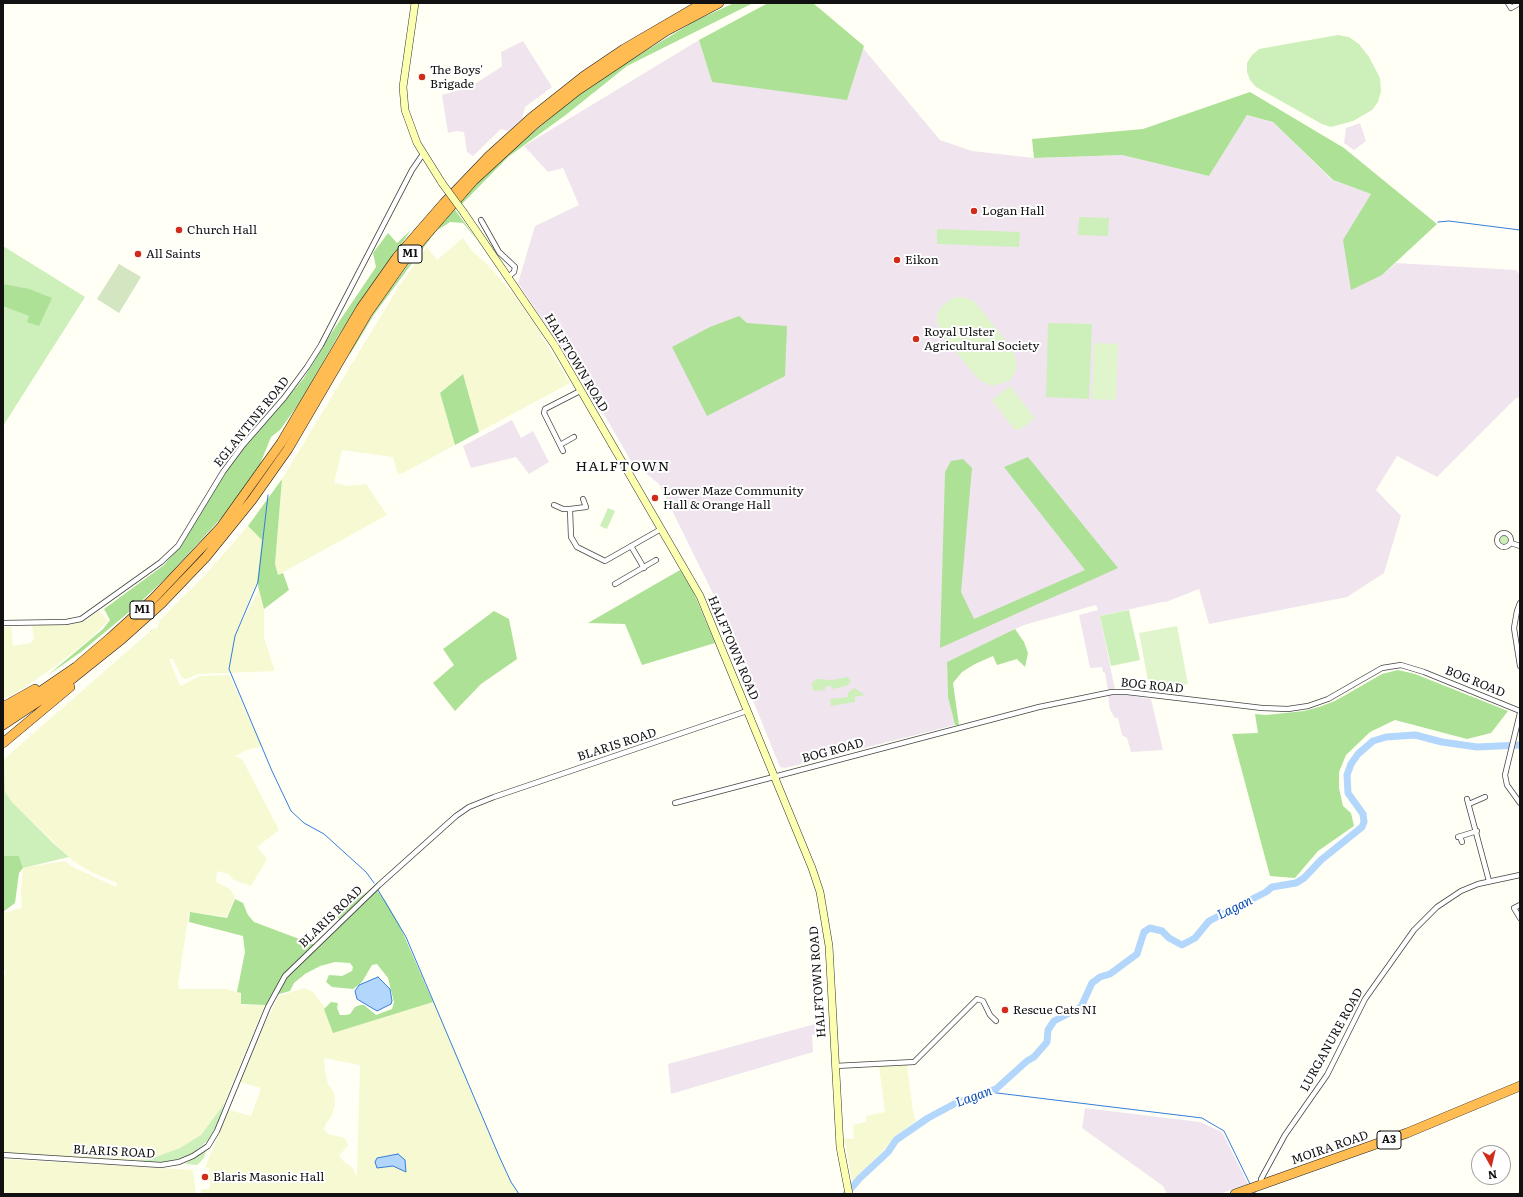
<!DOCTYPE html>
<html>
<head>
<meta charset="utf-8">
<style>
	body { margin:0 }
	#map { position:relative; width:1523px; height:1197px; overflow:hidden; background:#fffff5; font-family:Literata,serif }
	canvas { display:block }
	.frame { position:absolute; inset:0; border:4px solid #111; pointer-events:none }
	.north { position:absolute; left:1471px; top:1145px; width:40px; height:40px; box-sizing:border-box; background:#fff; border:1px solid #a0a0a0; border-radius:50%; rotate:172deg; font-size:11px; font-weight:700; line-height:16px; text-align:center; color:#111 }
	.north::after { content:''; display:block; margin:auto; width:14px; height:18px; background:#d12c19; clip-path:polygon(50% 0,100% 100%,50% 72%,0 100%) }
</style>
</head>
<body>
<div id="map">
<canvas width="1523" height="1197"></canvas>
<div class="frame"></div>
<div class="north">N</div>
</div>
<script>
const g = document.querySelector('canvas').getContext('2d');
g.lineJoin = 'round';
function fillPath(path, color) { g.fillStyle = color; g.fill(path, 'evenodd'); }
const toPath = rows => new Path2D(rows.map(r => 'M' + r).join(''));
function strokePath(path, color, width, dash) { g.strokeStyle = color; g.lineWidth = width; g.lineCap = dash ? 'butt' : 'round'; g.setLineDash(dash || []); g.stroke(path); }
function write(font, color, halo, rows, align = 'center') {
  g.font = font + ' Literata,serif'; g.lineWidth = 4; g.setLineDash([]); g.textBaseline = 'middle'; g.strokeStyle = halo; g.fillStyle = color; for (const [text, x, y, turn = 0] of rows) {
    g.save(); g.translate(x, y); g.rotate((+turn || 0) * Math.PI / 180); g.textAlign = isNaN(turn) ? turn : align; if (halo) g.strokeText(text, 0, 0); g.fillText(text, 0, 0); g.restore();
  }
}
fillPath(toPath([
	[699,40,712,82,847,99,863,48,940,140,972,151,1034,158,1122,155,1209,176,1247,115,1273,122,1332,180,1371,194,1344,240,1382,275,1396,263,1516,270,1520,275,1520,397,1515,399,1437,477,1397,456,1376,490,1401,516,1384,573,1347,597,1209,624,1199,589,1166,602,1162,602,1100,616,1115,690,1108,691,1105,673,1103,672,1102,667,1090,668,1079,615,1098,610,1096,605,1024,625,947,662,948,697,955,725,785,768,780,767,754,703,723,614,659,484,631,461,591,392,518,283,535,226,579,205,563,168,548,172,524,146],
	[523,41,552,87,525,107,522,119,508,131,501,129,473,156,467,152,464,132,457,131,448,133,442,95,470,87,498,69,502,66,501,52],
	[1360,123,1366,141,1354,150,1344,143,1346,128],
	[512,420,521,438,533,431,549,462,529,474,516,457,471,468,463,446],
	[1108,695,1127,695,1151,699,1163,750,1131,752,1127,738,1122,735,1118,718,1115,718,1110,710],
	[815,1024,816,1028,819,1028,819,1034,812,1035,813,1052,671,1094,668,1064],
	[1085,1108,1200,1122,1222,1132,1248,1184,1219,1194,1167,1194,1163,1186,1082,1128]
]), '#f0e5ef');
fillPath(toPath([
	[463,238,472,251,489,266,514,295,535,325,570,383,479,432,462,374,440,393,455,445,403,473,398,474,393,457,342,450,334,483,349,486,366,484,387,515,278,575,275,564,282,479,398,288,427,247,437,260],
	[248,526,262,540,257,582,235,635,259,590,264,609,264,638,275,671,198,674,186,679,182,678,173,659,169,659,180,686,200,676,229,675,262,746,247,750,235,756,242,759,279,830,257,847,267,859,251,886,234,880,228,874,217,871,216,882,230,889,235,897,226,917,189,912,178,984,179,989,226,989,240,993,241,1005,265,1005,224,1104,201,1135,180,1148,153,1158,136,1161,3,1153,3,983,6,971,3,969,3,913,22,908,21,892,23,868,64,861,75,868,116,887,117,883,91,872,73,861,12,802,5,792,4,759,154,628,157,629,160,620,204,576],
	[99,611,108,621,90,639,57,665,19,691,3,699,3,627,11,627,13,646,31,643,34,639,32,625,73,624,86,620],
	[304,988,313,992,326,1009,335,1029,433,1000,499,1156,511,1182,519,1194,202,1194,201,1190,210,1188,209,1168,205,1167,206,1165,229,1110,251,1116,261,1088,240,1082,264,1025,279,996],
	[324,1058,360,1065,357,1177,352,1167,344,1162,339,1155,348,1146,345,1138,328,1134,324,1130,326,1123,332,1115,335,1104,334,1093,328,1084,325,1072],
	[907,1064,913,1112,916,1121,894,1137,884,1150,852,1181,844,1138,854,1139,853,1125,866,1122,866,1116,885,1112,879,1066],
	[3,1159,193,1170,196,1194,3,1194]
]), '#f6f9d1');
fillPath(toPath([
	[1338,35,1349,37,1359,44,1369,57,1380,78,1381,91,1378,102,1372,110,1353,121,1331,127,1322,124,1256,87,1250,80,1247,72,1247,63,1252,55,1259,49],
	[1079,217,1109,218,1108,236,1078,235],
	[937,229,1020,232,1019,247,937,244],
	[3,246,85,297,3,426],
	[1048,323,1092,324,1089,399,1046,397],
	[608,508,615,511,607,529,600,526],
	'1498 540a6 6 0 1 1 12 0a6 6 0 1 1-12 0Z',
	[1129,610,1140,660,1111,666,1100,616],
	[848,677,851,682,846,686,832,689,831,686,825,687,825,690,813,691,812,683,816,679,832,680],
	[854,688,865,695,855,697,855,702,831,706,830,699,848,697,848,693],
	[4,759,5,792,12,802,53,843,69,857,23,868,19,856,3,856],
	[224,1104,218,1123,210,1139,188,1157,162,1163,136,1161,153,1158,180,1148,201,1135],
	[206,1150,204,1158,197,1165,185,1164]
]), '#cdefb9');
fillPath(toPath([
	[734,3,753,3,627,66,567,114,508,157,462,204,459,202,508,153,594,82,695,21],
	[768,3,813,3,864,46,847,100,712,82,699,40],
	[1250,92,1344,148,1437,224,1382,275,1351,290,1343,240,1371,194,1333,180,1273,122,1247,115,1209,176,1122,155,1034,158,1032,139,1143,129],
	[453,207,477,240,463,223,450,222,436,231,375,313,350,354,349,353,377,308,436,226],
	[411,230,338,336,300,402,280,430,271,437,258,469,223,516,166,578,134,608,81,652,48,675,103,629,110,620,104,609,164,565,183,543,209,497,244,447,304,378,328,338,376,267,373,253,388,233,397,243],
	[3,284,29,289,52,298,39,326,27,322,29,316,3,306],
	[739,316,747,323,787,326,785,376,707,416,672,347,710,327],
	[463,374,479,432,455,445,440,393],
	[1028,457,1118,568,940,648,945,472,951,461,963,459,972,468,961,592,974,619,1085,570,1004,467],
	[282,479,275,564,278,575,283,573,289,590,264,609,257,582,262,540,248,526],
	[680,570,692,589,715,643,642,665,625,624,588,623],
	[494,611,509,619,517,659,481,684,455,711,433,683,454,665,443,649],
	[1015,629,1024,642,1028,653,1025,667,1017,659,997,665,993,656,975,664,962,672,953,683,959,725,955,725,948,697,947,662],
	[1398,670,1415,674,1508,711,1491,733,1467,739,1395,720,1370,732,1346,755,1339,772,1339,788,1343,806,1351,813,1354,826,1318,851,1295,878,1270,876,1232,734,1258,733,1255,714,1266,715,1304,711,1319,707,1335,701,1382,674],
	[3,856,19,856,23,868,19,873,15,903,3,912],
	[374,887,385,900,399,924,433,1002,333,1033,324,1009,331,1002,338,1003,337,1008,340,1015,346,1015,350,1014,355,1007,360,1005,364,1005,376,1015,392,1009,394,1002,388,978,377,964,372,965,362,982,353,989,332,987,326,982,329,975,342,976,352,971,353,967,350,963,335,962,320,966,305,974,294,983,290,991,272,996,266,1005,241,1004,241,993,237,992,245,952,243,936,189,922,190,912,227,918,235,899,243,903,248,915,254,922,318,946,340,921,336,914]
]), '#ade196');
fillPath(toPath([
	[119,264,141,277,119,313,97,299]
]), '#d4e5c1');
fillPath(toPath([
	[959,297,967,298,975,302,1013,350,1017,366,1014,374,1009,381,992,386,979,380,942,335,937,320,938,312,943,305,951,299],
	[1094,343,1118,344,1116,400,1092,399],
	[1010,386,1034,417,1032,421,1019,430,1014,429,992,400],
	[1177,626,1188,684,1150,691,1139,633]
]), '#e0f5cc');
const water = toPath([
	[378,977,390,989,392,1001,391,1004,377,1011,357,999,355,991,359,985,378,977],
	[398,1154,405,1160,406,1172,393,1166,377,1168,375,1162,377,1158,398,1154]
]);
fillPath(water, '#b3d6fc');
strokePath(water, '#337edb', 1);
strokePath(toPath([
	[1438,222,1449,221,1520,230],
	[268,495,258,582,235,636,229,669,272,771,291,811,304,823,324,834,366,872,374,883],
	[378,890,406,937,499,1156,511,1182,519,1194],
	[989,1092,1202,1118,1224,1131,1250,1184],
	[1254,1191,1256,1194],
	[1515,1194,1520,1193]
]), '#337edb', 1);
strokePath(toPath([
	[846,1194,860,1178,888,1152,896,1140,928,1118,956,1103,996,1089,1027,1061,1034,1057,1047,1042,1048,1030,1054,1021,1081,1007,1092,983,1100,977,1110,974,1137,954,1144,932,1150,928,1162,931,1169,938,1182,945,1195,938,1209,921,1266,892,1272,887,1296,883,1304,878,1321,860,1362,827,1364,822,1363,814,1348,793,1347,775,1351,764,1358,754,1373,741,1386,737,1415,735,1442,742,1477,747,1520,745]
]), '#b3d6fc', 7);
const street = toPath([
	[1508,3,1511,8,1520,3],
	[481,220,499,252,515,267,514,272,508,277],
	[560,445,574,437],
	[563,451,544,413,545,409,580,391],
	[554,505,563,509,570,509,571,537,577,547,605,561,661,529],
	[570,509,586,507,583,499],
	'1497 540a7 7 0 1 1 14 0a7 7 0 1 1-14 0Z',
	[1511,543,1520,546],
	[631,546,644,568],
	[615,584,656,560],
	[1520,603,1517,611,1514,628,1520,666],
	[3,623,66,622,81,619,161,562,178,546,223,472,243,445,284,398,307,367,321,345,412,170,423,154],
	[1520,713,1505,775,1507,785,1520,803],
	[1467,799,1489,881],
	[675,803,1039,707,1112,692,1127,692,1262,708,1288,709,1308,706,1328,699,1382,668,1401,665,1424,672,1520,711],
	[1469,804,1485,797],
	[1460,836,1462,842],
	[1458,837,1477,831],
	[1520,905,1514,908,1520,918],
	[835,1066,914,1062,977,999,983,1001,990,1015,996,1021],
	[3,1155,161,1165,179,1162,193,1156,208,1146,217,1131,268,1007,285,976,379,885,456,816,469,807,494,797,747,711],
	[1261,1185,1261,1179,1285,1135,1327,1075,1365,999,1414,930,1437,907,1461,891,1478,884,1520,875]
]);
const secondary = toPath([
	[415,3,403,87,405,110,417,143,442,183],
	[464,213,555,346,700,596,812,868,820,892,829,946,840,1147,849,1194]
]);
const highway = toPath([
	[3,707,35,689],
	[3,717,76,667,110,638,154,598,221,527,281,443,361,308,397,257,444,203,489,156,531,118,584,76,624,49,703,3],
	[3,725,72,679,122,639,161,604,206,557,252,500,288,449,367,314,407,257,473,181,535,124,578,90,666,31,719,3],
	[3,743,70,687],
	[1235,1194,1407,1133,1520,1086]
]);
strokePath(street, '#444', 6);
strokePath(secondary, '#333', 8);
strokePath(highway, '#222', 10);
strokePath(street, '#fff', 4.5);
strokePath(secondary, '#fcffb0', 7);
strokePath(highway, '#ffbc53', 9);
const secondaryBridge = toPath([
	[442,183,464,213]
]);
strokePath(secondaryBridge, '#333', 8, []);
strokePath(secondaryBridge, '#fcffb0', 7);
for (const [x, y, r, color] of [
	[422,77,4,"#d12c19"],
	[974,211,4,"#d12c19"],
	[179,230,4,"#d12c19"],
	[138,254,4,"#d12c19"],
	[897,260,4,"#d12c19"],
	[916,339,4,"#d12c19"],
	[655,498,4,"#d12c19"],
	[1005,1010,4,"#d12c19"],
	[205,1177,4,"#d12c19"]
]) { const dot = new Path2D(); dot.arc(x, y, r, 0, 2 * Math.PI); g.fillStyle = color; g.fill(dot); strokePath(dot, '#fff', 1.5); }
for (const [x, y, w] of [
	[410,254,24],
	[142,610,24],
	[1389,1140,24]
]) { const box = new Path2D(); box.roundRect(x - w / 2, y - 9, w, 18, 3); g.fillStyle = '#fff'; g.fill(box); strokePath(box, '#111', 1); }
write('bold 11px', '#111', null, [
	["M1",410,254],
	["M1",142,610],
	["A3",1389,1140]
]);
write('12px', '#111', '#fff', [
	["The Boys'",430,70],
	["Brigade",430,84],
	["Logan Hall",982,211],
	["Church Hall",187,230],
	["All Saints",146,254],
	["Eikon",905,260],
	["Royal Ulster",924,332],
	["Agricultural Society",924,346],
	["Lower Maze Community",663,491],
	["Hall & Orange Hall",663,505],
	["Rescue Cats NI",1013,1010],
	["Blaris Masonic Hall",213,1177]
], 'left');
write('12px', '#111', '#fff', [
	["HALFTOWN ROAD",576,363,59],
	["EGLANTINE ROAD",252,422,-51],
	["HALFTOWN ROAD",733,648,67],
	["BOG ROAD",1475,682,22],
	["BOG ROAD",1152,686,6],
	["BLARIS ROAD",617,745,-18],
	["BOG ROAD",833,751,-15],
	["BLARIS ROAD",331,917,-44],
	["HALFTOWN ROAD",818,982,-94],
	["LURGANURE ROAD",1332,1040,-61],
	["MOIRA ROAD",1330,1148,-19],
	["BLARIS ROAD",114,1152,3]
]);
write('italic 13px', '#0b4fb2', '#fff', [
	["Lagan",1235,908,-26],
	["Lagan",974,1097,-20]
]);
g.letterSpacing = '1px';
write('14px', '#111', '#fff', [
	["HALFTOWN",623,467]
]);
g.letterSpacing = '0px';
</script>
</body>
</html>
